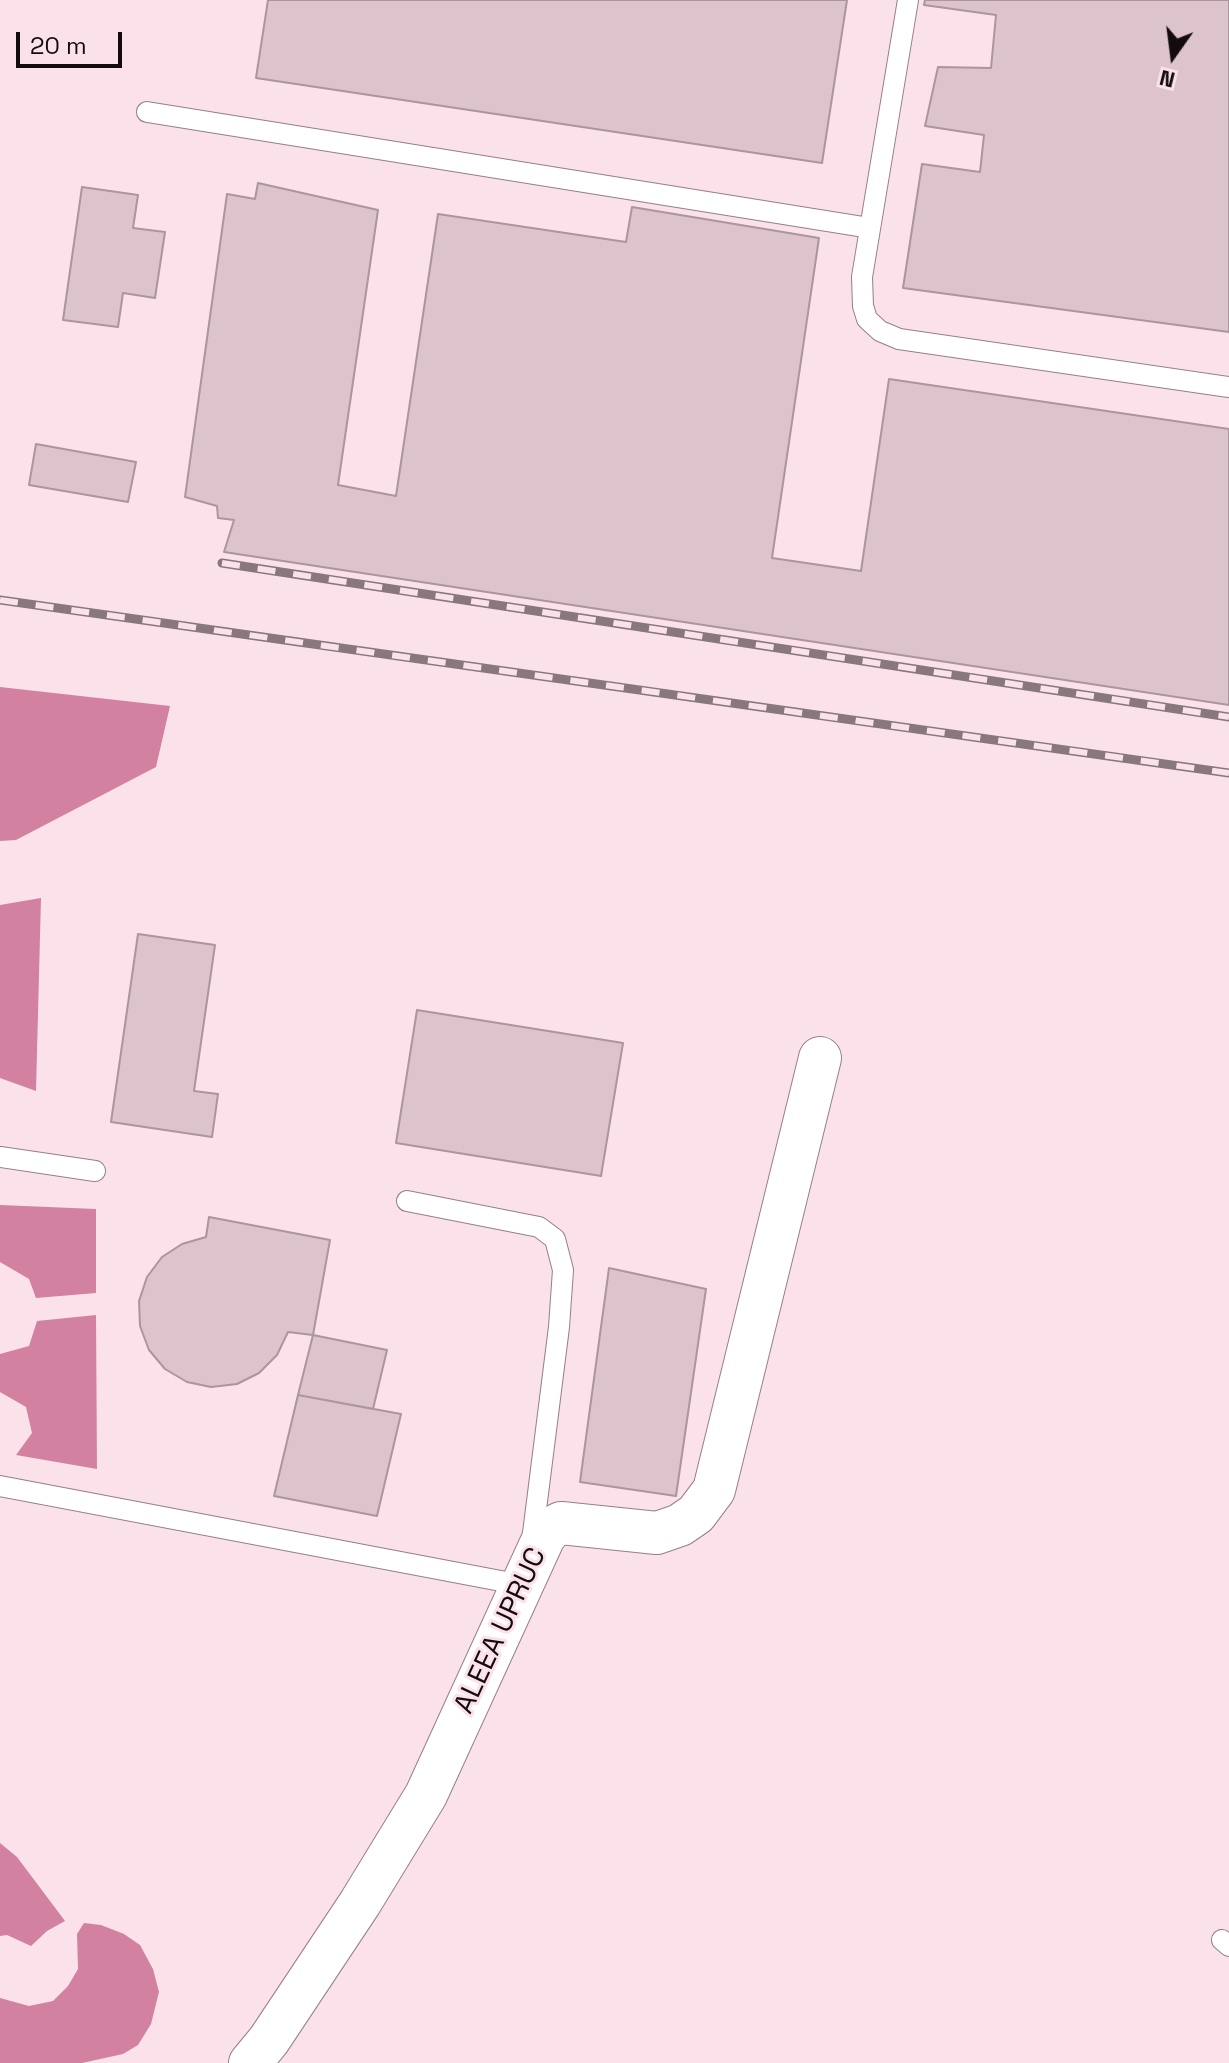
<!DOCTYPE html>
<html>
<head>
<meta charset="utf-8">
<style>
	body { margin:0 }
	#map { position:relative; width:1229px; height:2063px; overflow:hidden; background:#fbe1ea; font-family:"Space Grotesk",sans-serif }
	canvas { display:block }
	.north { position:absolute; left:1133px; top:16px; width:80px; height:80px; -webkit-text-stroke:6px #fbe1ea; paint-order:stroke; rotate:194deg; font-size:22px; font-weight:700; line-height:32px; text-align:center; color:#130b0e }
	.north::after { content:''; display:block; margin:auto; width:28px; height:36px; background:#130b0e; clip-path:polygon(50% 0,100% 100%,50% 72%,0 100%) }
	.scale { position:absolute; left:16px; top:32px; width:106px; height:36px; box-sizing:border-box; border:4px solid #130b0e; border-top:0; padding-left:10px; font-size:24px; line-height:28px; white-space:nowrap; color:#130b0e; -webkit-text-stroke:6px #fbe1ea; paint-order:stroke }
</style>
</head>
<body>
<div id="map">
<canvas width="1229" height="2063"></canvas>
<div class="north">N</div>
<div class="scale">20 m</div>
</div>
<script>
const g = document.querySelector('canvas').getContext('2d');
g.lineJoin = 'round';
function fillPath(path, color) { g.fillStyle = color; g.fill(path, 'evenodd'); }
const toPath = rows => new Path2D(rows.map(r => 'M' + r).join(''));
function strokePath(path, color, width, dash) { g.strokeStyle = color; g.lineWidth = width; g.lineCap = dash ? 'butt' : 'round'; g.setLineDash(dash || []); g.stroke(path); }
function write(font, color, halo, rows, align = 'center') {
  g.font = font + ' "Space Grotesk",sans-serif'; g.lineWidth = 6; g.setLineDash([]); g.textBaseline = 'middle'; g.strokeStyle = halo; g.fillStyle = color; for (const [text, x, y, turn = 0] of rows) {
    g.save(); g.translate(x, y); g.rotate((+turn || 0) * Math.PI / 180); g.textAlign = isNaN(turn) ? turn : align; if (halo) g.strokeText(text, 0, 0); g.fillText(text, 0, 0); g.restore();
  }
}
fillPath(toPath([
	[0,687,170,706,156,767,16,840,0,841],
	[41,898,36,1091,0,1078,0,905],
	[0,1205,96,1209,96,1293,36,1298,29,1279,0,1262],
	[96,1315,97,1469,16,1455,32,1433,26,1407,0,1392,0,1354,29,1346,37,1321],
	[0,1843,17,1857,65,1921,47,1931,31,1946,7,1935,0,1936],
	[84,1923,101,1925,124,1934,140,1945,153,1969,159,1992,151,2024,138,2045,123,2054,82,2063,0,2063,0,1998,29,2006,53,2001,68,1986,78,1969,77,1934]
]), '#d282a0');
const building = toPath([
	[268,0,847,0,822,163,256,78,268,0],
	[925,0,1229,0,1229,332,903,288,922,164,980,172,984,135,925,126,938,67,991,68,996,15,924,5,925,0],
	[258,183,378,210,338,485,396,496,438,214,626,242,632,207,819,238,772,558,861,571,889,379,1229,429,1229,705,224,552,234,520,218,518,217,506,185,497,227,194,255,199,258,183],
	[82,187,138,195,133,228,165,232,155,298,123,293,118,327,63,320,82,187],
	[36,444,136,462,128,502,29,485,36,444],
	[138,934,215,945,194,1091,218,1094,212,1137,111,1122,138,934],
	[417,1010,623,1043,601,1176,396,1143,417,1010],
	[209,1217,330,1240,313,1335,288,1332,277,1355,259,1373,237,1384,211,1387,187,1382,165,1369,149,1350,140,1326,139,1301,147,1277,162,1257,182,1244,206,1237,209,1217],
	[609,1268,706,1289,676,1496,580,1482,609,1268],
	[313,1335,387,1350,373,1409,298,1395,313,1335],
	[298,1395,401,1414,377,1516,274,1496,298,1395]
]);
fillPath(building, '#ddc4cc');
strokePath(building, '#ac959d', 2);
const lane = toPath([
	[908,0,862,277,863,306,867,319,880,331,899,339,1229,387],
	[147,112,870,228],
	[0,1157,95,1171],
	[407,1201,539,1227,555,1239,563,1270,559,1327,532,1541],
	[0,1486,522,1585],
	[1222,1940,1229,1946]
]);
const street = toPath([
	[250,2063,269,2040,360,1903,426,1795,544,1537,551,1528,561,1523,657,1533,680,1525,696,1514,714,1490,820,1058]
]);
strokePath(lane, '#967f87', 22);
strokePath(street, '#967f87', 44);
strokePath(lane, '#fff', 20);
strokePath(street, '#fff', 42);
const rail = toPath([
	[222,563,1229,717],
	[0,600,1229,773]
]);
strokePath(rail, '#88777d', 9);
strokePath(rail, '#fbe1ea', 6, [18]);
write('28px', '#130b0e', '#fbe1ea', [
	["ALEEA UPRUC",501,1631,-65]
]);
</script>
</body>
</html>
